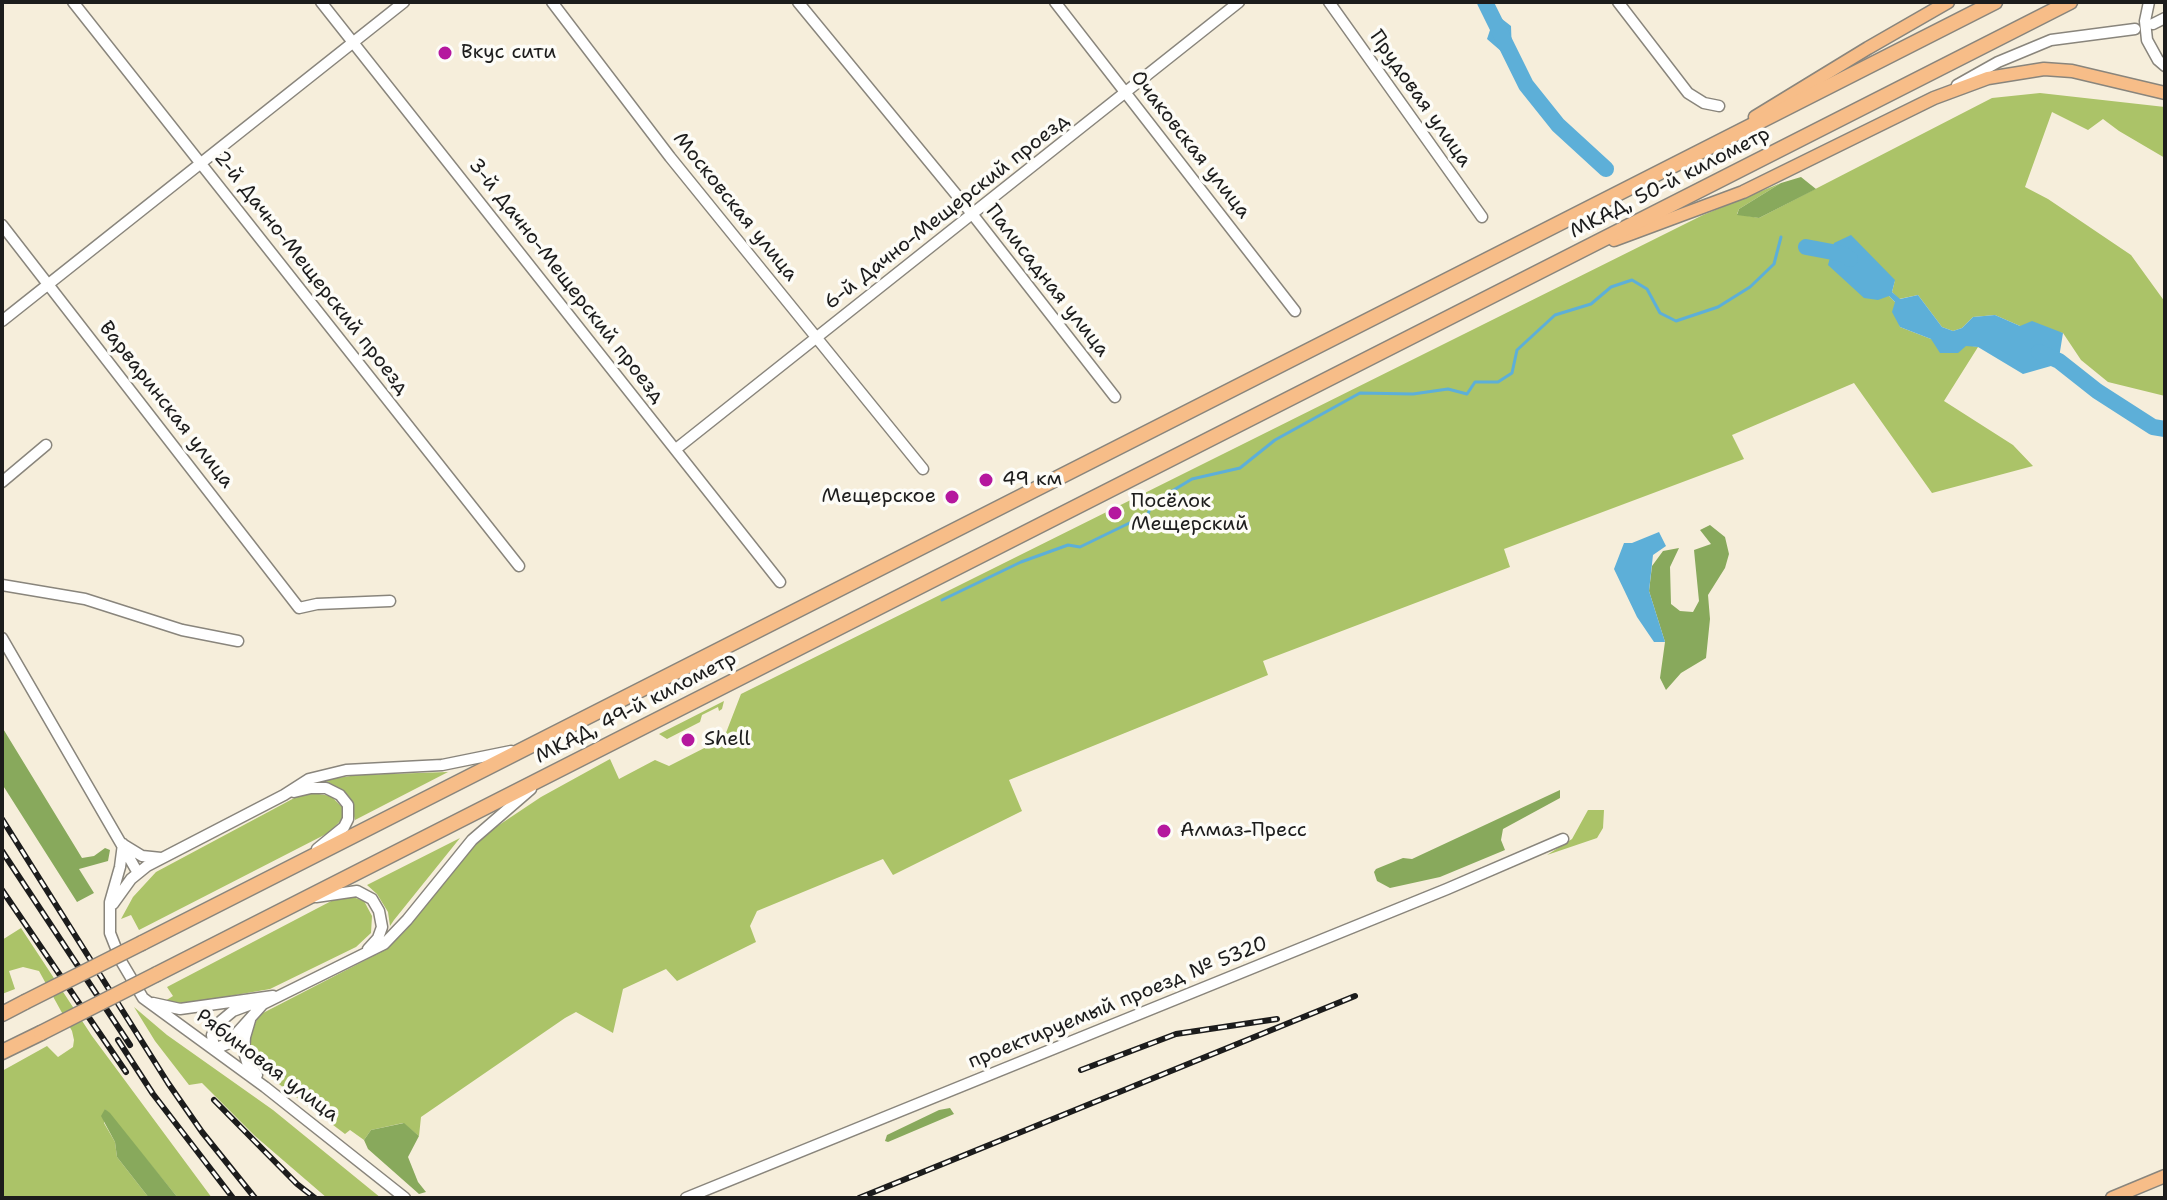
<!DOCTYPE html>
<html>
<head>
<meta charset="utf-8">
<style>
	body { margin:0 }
	#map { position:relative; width:2167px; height:1200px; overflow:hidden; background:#f6eedb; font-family:"Shantell Sans",sans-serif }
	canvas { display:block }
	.frame { position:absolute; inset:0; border:4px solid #1c1c1c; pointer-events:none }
</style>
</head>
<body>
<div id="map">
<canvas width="2167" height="1200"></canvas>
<div class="frame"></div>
</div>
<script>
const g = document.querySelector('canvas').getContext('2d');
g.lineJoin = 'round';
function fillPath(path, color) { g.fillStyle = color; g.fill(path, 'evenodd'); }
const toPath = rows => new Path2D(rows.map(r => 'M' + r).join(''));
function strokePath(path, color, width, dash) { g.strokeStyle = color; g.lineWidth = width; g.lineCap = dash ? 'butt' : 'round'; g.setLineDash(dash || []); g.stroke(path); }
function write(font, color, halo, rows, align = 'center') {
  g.font = font + ' "Shantell Sans",sans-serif'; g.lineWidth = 7; g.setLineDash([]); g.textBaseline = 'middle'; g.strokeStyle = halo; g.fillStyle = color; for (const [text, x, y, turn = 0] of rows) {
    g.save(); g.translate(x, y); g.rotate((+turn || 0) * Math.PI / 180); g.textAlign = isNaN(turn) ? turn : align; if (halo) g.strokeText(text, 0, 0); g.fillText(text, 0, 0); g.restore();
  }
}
fillPath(toPath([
	[2040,93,2165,107,2165,158,2119,131,2103,119,2088,130,2052,112,2025,187,2048,199,2131,255,2165,302,2165,396,2108,382,2081,360,2063,333,2020,326,1995,315,1973,317,1962,328,1953,331,1942,327,1918,295,1899,299,1892,292,1895,280,1889,296,1895,302,1900,327,1931,339,1978,347,1944,401,2013,445,2033,466,1932,493,1854,383,1732,435,1744,459,1504,549,1510,567,1263,661,1268,675,1009,780,1022,811,893,875,883,859,757,911,750,926,756,942,677,981,666,969,623,989,613,1033,576,1012,565,1018,421,1117,419,1136,403,1123,371,1130,364,1140,350,1130,345,1134,255,1066,251,1059,251,1035,257,1019,263,1013,387,949,406,930,433,894,484,835,541,797,610,759,619,779,655,760,669,766,724,738,741,694,1703,215,1781,183,1739,209,1737,214,1759,218,1992,98],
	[724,701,722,709,719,711,718,707,702,715,700,722,667,739,659,734],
	[448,772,355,820,350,801,345,792,324,780,357,775],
	[313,793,331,796,342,807,343,818,330,832,139,930,131,915,121,919,133,897,156,872,298,796],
	[1588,810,1604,810,1603,828,1597,838,1547,855,1572,839],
	[460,838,394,920,390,926,388,912,377,894,367,885],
	[347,895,364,901,372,916,371,933,356,947,270,989,178,1005,165,1001,173,996,167,987,337,898],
	[21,928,92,1036,212,1198,178,1198,105,1109,104,1123,115,1142,117,1157,149,1198,4,1198,2,1195,2,1071,47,1046,58,1057,73,1047,74,1040,72,1031,39,971,23,967,9,971,15,989,2,994,2,940],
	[134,1007,167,1035,273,1110,381,1198,327,1198,255,1136,202,1083,189,1085,155,1041]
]), '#abc368');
fillPath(toPath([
	[1801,177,1816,189,1759,218,1737,215,1739,209,1781,183],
	[1710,525,1725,537,1729,554,1725,568,1708,595,1710,619,1706,658,1681,673,1666,690,1660,678,1665,642,1649,591,1652,566,1663,551,1679,548,1670,567,1671,604,1680,611,1693,612,1699,601,1694,550,1711,544,1700,530],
	[2,727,82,858,94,856,105,848,110,850,108,861,79,869,94,893,77,902,2,784],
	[1560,790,1560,798,1503,829,1501,840,1505,850,1440,877,1390,888,1377,881,1374,872,1376,869,1403,858,1412,859],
	[950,1108,954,1114,888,1142,885,1141,887,1135,939,1110],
	[105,1109,110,1113,178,1198,149,1198,117,1157,115,1142,101,1116],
	[404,1123,419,1136,408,1157,418,1182,426,1192,419,1194,368,1149,364,1140,371,1130]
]), '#88a95c');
fillPath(toPath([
	[1502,19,1511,26,1512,54,1502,52,1487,39,1491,27],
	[1851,235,1895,280,1892,292,1900,299,1918,295,1942,327,1953,331,1962,328,1973,317,1995,315,2020,326,2032,321,2063,333,2058,364,2023,374,1978,347,1966,346,1958,353,1940,353,1931,339,1900,327,1892,312,1895,302,1889,296,1878,300,1864,298,1828,265,1834,243],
	[1659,532,1666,546,1653,555,1649,591,1665,642,1654,642,1637,617,1614,569,1624,543,1632,543]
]), '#5dafd8');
strokePath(toPath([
	[942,600,1021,562,1068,545,1080,547,1148,514,1152,503,1192,479,1240,468,1275,440,1360,393,1413,394,1448,389,1467,394,1475,382,1498,382,1512,373,1517,350,1555,315,1591,304,1611,287,1632,280,1647,289,1660,313,1676,321,1718,307,1750,287,1774,264,1781,237]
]), '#5dafd8', 3);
strokePath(toPath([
	[1485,2,1526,85,1558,125,1606,169],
	[1806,247,1843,254,1850,259],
	[2039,352,2059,361,2097,391,2153,427,2165,429]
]), '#5dafd8', 16);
const minor = toPath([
	[73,2,519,566],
	[321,2,780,582],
	[552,2,670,157,923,469],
	[798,2,973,215,1115,397],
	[1055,2,1295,311],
	[1329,2,1482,217],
	[1618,2,1688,93,1704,103,1719,106],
	[2149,2,2145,21,2147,40,2158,60,2165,66],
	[2153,24,2165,18],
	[1957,85,1998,62,2051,40,2135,29],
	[2,225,299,608,317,604,390,601],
	[2,321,404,2],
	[676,449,1239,2],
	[2,482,46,445],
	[2,585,85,599,182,630,238,641],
	[2,638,138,873],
	[294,792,311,788,326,788,340,795,348,805,348,819,344,827,317,849],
	[123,844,120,867,110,902,110,933,121,961,143,998,265,1087,405,1198],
	[124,845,142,856,161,858],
	[316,897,357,891,372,899,379,911,382,927,378,938,368,949],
	[113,904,131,879,147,866,284,795,309,779,346,770,442,765,511,751],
	[153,1003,180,1009,273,996],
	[250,1020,245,1037,244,1052,247,1062,257,1075],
	[214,1048,212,1035,221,1021,233,1011,257,1002],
	[214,1049,227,1044,263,1004,384,944,407,920,472,840,531,789],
	[686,1198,1447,889,1563,839]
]);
const major = toPath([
	[1755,117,1868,48,1948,2],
	[1614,240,1743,192,1934,98,1988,78,2044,69,2072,71,2165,93],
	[2112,1198,2165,1176]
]);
const highway = toPath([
	[142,943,1995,2],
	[157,974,2070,2],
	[2,1014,25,1002],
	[2,1052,41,1033]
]);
strokePath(minor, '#89857c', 13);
strokePath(major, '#89857c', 15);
strokePath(highway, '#89857c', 17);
strokePath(minor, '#fff', 10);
strokePath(major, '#f7bd88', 12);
strokePath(highway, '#f7bd88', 14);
const rail = toPath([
	[2,819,168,1083,202,1132,255,1198],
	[2,851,130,1045],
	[2,890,126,1072],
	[118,1040,153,1094,233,1198],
	[1081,1070,1176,1034,1277,1019],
	[214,1100,297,1184,315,1198],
	[859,1198,1355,996]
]);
strokePath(rail, '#1c1c1c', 6);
strokePath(rail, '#fdfcf7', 3, [9]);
const highwayBridge = toPath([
	[25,1002,142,943],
	[41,1033,157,974]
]);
strokePath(highwayBridge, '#89857c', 17, []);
strokePath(highwayBridge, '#f7bd88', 14);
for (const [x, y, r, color] of [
	[445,53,8,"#b5179e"],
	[986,480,8,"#b5179e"],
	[952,497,8,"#b5179e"],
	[1115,513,8,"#b5179e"],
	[688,740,8,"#b5179e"],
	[1164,831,8,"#b5179e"]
]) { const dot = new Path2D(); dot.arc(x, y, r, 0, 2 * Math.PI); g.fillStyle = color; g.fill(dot); strokePath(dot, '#fdfcf7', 3); }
write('20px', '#1c1c1c', '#fdfcf7', [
	["Вкус сити",461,53],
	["49 км",1002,480],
	["Мещерское",936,497,"right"],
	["Посёлок",1131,502],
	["Мещерский",1131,525],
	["Shell",704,740],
	["Алмаз-Пресс",1180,831]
], 'left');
write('20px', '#1c1c1c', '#fdfcf7', [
	["Прудовая улица",1420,99,55],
	["Очаковская улица",1190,145,52],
	["МКАД, 50-й километр",1670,183,-27],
	["Московская улица",735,207,51],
	["6-й Дачно-Мещерский проезд",947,212,-38],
	["2-й Дачно-Мещерский проезд",311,273,52],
	["3-й Дачно-Мещерский проезд",566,281,52],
	["Палисадная улица",1047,281,52],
	["Варваринская улица",166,405,52],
	["МКАД, 49-й километр",636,708,-27],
	["проектируемый проезд № 5320",1118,1003,-22],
	["Рябиновая улица",267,1066,37]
]);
</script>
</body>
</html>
